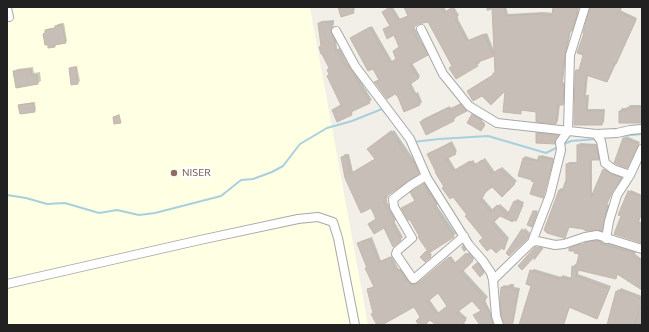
<!DOCTYPE html>
<html>
<head>
<meta charset="utf-8">
<style>
	body { margin:0 }
	#map { position:relative; width:649px; height:332px; overflow:hidden; background:#f1efe8; font-family:Commissioner,sans-serif }
	canvas { display:block }
	.frame { position:absolute; inset:0; border:8px solid #212121; pointer-events:none }
</style>
</head>
<body>
<div id="map">
<canvas width="649" height="332"></canvas>
<div class="frame"></div>
</div>
<script>
const g = document.querySelector('canvas').getContext('2d');
g.lineJoin = 'round';
function fillPath(path, color) { g.fillStyle = color; g.fill(path, 'evenodd'); }
const toPath = rows => new Path2D(rows.map(r => 'M' + r).join(''));
function strokePath(path, color, width, dash) { g.strokeStyle = color; g.lineWidth = width; g.lineCap = dash ? 'butt' : 'round'; g.setLineDash(dash || []); g.stroke(path); }
function write(font, color, halo, rows, align = 'center') {
  g.font = font + ' Commissioner,sans-serif'; g.lineWidth = 4; g.setLineDash([]); g.textBaseline = 'middle'; g.strokeStyle = halo; g.fillStyle = color; for (const [text, x, y, turn = 0] of rows) {
    g.save(); g.translate(x, y); g.rotate((+turn || 0) * Math.PI / 180); g.textAlign = isNaN(turn) ? turn : align; if (halo) g.strokeText(text, 0, 0); g.fillText(text, 0, 0); g.restore();
  }
}
fillPath(toPath([
	[7,7,310,7,368,325,7,325]
]), '#feffe3');
fillPath(toPath([
	[339,7,354,7,355,10,342,16],
	[390,7,393,7,400,19,409,15,405,7,444,7,447,12,454,7,459,15,457,17,469,40,487,33,495,53,493,55,479,61,480,63,477,65,457,78,453,66,428,21,423,23,419,23,414,26,422,43,424,41,429,52,412,63,420,76,411,83,416,93,418,92,422,102,420,104,399,97,396,92,376,82,380,79,373,68,352,38,372,26,392,61,397,59,400,47,394,34,384,29,391,25,383,12],
	[486,7,506,7,508,14,543,12,553,13,554,7,579,7,578,15,574,27,571,30,567,50,563,82,566,83,565,101,563,104,560,104,558,121,556,123,537,111,523,109,520,113,507,89,482,94,471,89,494,74,496,71,493,9,487,11],
	[591,7,622,7,620,10,637,18,609,79,607,81,588,75,586,95,589,95,588,109,605,109,604,122,602,124,575,124,584,70,578,69,581,68,584,54,585,32],
	[334,20,334,24,332,28,336,36,337,49,340,48,348,64,350,63,372,100,353,110,352,114,338,120,333,110,342,104,322,46,319,24,321,21],
	[64,23,67,41,65,42,46,32,46,30,47,29,56,27,58,24],
	[77,66,80,81,78,83,72,84,70,69,71,67],
	[33,67,34,73,40,72,41,81,38,83,14,72,17,69],
	[35,102,36,110,34,111,19,105,21,104],
	[463,102,469,108,467,111,455,116,456,117,454,120,427,133,421,122,423,119,450,106,451,108],
	[630,105,642,105,642,122,620,111,622,108,627,108],
	[475,113,483,119,482,121,485,123,483,129,473,115],
	[394,130,421,170,387,194,388,197,386,200,397,218,394,221,403,237,400,240,384,227,369,224,377,218,372,207,362,212,342,157,345,154,349,154,353,172,376,159,371,147],
	[540,131,558,133,554,141,556,141,554,143,537,133],
	[626,136,640,142,627,167,624,138],
	[452,141,457,151,448,157,456,170,473,160,476,164,485,158,495,172,502,167,517,181,502,196,492,186,485,191,486,193,482,197,493,210,500,204,510,213,514,202,517,199,524,202,518,218,515,220,513,221,500,215,494,221,509,238,504,248,484,238,468,215,445,187,428,155],
	[580,143,598,144,600,157,598,159,592,159,592,196,606,167,622,176,614,189,607,204,609,205,603,228,601,230,570,226,565,237,559,190,561,188,564,189,567,180,567,164,569,162,578,162,578,145],
	[541,155,554,158,544,195,543,197,524,158,525,156,539,160],
	[426,182,439,202,436,204,456,234,430,252,432,255,425,261,422,257,428,251,410,218,402,208,416,200,414,190],
	[631,190,642,195,642,213,639,221,642,223,642,242,629,192],
	[535,210,538,211,532,226,533,212],
	[525,228,530,233,529,236,510,255],
	[372,237,381,261,392,256,399,270,402,267,411,280,415,284,421,281,451,256,456,263,469,252,475,258,463,270,488,297,485,300,497,325,481,325,477,313,481,310,472,300,458,310,467,318,463,323,469,325,437,325,430,319,424,325,421,325,421,317,414,306,379,325,368,289,375,286,359,244,361,241],
	[438,292,448,306,439,313,429,299],
	[599,239,602,240,602,242,637,250,635,254,642,259,642,288,618,274,615,278,579,269,578,274,611,286,599,315,597,317,570,307,564,325,520,325,532,285,531,271,534,269,561,277,563,275,572,278,573,267,575,264,578,265,580,253,570,249,572,246,586,243,589,240],
	[464,244,468,249,464,252,461,247],
	[479,262,485,271,480,275,475,265],
	[510,284,514,284,514,287,520,288,513,325,505,325,502,287,504,285,508,286],
	[621,288,642,296,642,325,608,325,617,292]
]), '#0003');
strokePath(toPath([
	[621,136,642,134],
	[413,142,439,139,488,136,546,153,558,147],
	[562,145,571,141,597,139],
	[7,195,26,198,47,204,65,203,99,213,117,210,139,215,155,213,221,196,241,180,253,179,272,172,283,166,300,144,327,128,352,121,382,109,386,114]
]), '#a8d0df', 2);
const building = toPath([
	[338,7,352,7,354,13,341,17,338,7],
	[390,7,398,20,408,16,404,7,441,7,444,13,451,8,458,18,455,20,467,41,484,34,494,56,476,63,478,66,456,79,449,68,452,66,428,22,418,24,412,29,419,44,422,43,428,55,410,65,419,78,409,85,414,95,416,94,420,105,404,112,398,97,395,94,387,99,376,84,374,82,379,80,373,69,368,71,350,38,370,27,390,63,396,59,393,51,399,47,394,35,387,39,383,29,390,26,382,12,390,7],
	[492,7,504,7,506,16,540,14,552,16,553,7,577,7,576,18,572,31,570,31,565,54,561,84,564,85,563,105,558,105,556,124,536,122,536,112,521,110,521,114,503,112,505,91,491,105,482,96,473,101,467,91,493,75,493,73,495,73,492,7],
	[590,7,622,7,619,12,636,20,616,64,614,64,607,82,586,75,584,97,587,97,587,111,603,111,602,125,574,125,575,72,576,70,579,70,583,55,577,53,584,33,583,33,590,7],
	[332,22,332,27,331,31,334,38,335,51,338,50,345,66,348,64,370,103,351,112,352,115,337,122,332,110,341,105,327,76,329,74,327,70,329,68,322,54,321,54,319,47,321,46,318,23,332,22],
	[62,24,66,43,55,45,55,47,48,48,48,45,45,45,43,34,45,33,45,30,55,28,55,26,62,24],
	[76,67,78,84,71,85,69,68,76,67],
	[31,69,32,75,37,75,38,84,16,88,13,71,31,69],
	[33,103,35,112,20,114,18,105,33,103],
	[461,104,467,111,453,118,454,121,426,135,420,122,448,108,449,110,461,104],
	[642,107,642,123,619,123,619,111,626,111,626,108,642,107],
	[472,114,482,121,481,123,485,125,481,131,467,123,472,114],
	[119,115,121,123,114,124,113,117,119,115],
	[391,131,400,144,399,145,415,165,419,174,385,197,387,201,383,202,395,221,392,223,401,240,393,247,384,228,374,234,368,224,376,219,371,208,361,213,345,178,341,157,347,156,350,174,375,159,367,149,391,131],
	[536,133,558,135,558,136,555,139,555,144,536,143,536,133],
	[623,138,639,144,627,168,614,163,623,138],
	[450,143,456,154,446,159,453,171,470,161,473,166,482,160,492,174,499,169,515,184,502,197,492,187,483,194,484,196,480,199,490,212,497,205,507,216,514,201,523,205,516,221,511,220,513,222,500,216,492,224,507,241,504,250,502,248,496,253,491,248,487,251,479,241,483,238,465,216,467,215,453,197,450,199,442,188,444,187,435,172,436,172,427,154,450,143],
	[577,145,596,145,599,160,590,160,591,197,603,169,611,174,622,178,612,192,606,206,608,206,602,231,596,230,586,231,583,229,569,227,565,238,564,238,547,233,544,230,559,190,562,191,566,180,566,164,577,163,577,145],
	[539,156,553,160,543,198,530,194,534,182,531,181,532,180,518,176,523,158,537,161,539,156],
	[424,184,429,195,431,194,437,205,434,207,454,237,429,253,418,237,419,236,410,220,408,220,401,208,415,201,410,192,424,184],
	[628,191,642,197,642,212,638,223,642,225,642,243,614,234,621,216,618,215,628,191],
	[533,211,537,213,532,227,527,225,533,211],
	[522,229,529,235,527,239,509,256,506,253,522,229],
	[369,239,379,262,390,257,396,271,399,269,408,282,412,285,418,283,449,257,454,264,466,253,473,261,461,273,486,300,483,302,490,313,493,325,480,325,473,315,481,311,472,301,456,313,466,320,462,325,436,325,430,320,425,325,419,325,416,321,420,317,414,307,382,325,377,325,371,314,373,313,367,289,374,287,365,268,367,268,357,243,369,239],
	[438,293,447,306,437,314,427,302,438,293],
	[597,241,601,242,600,244,635,253,633,257,642,262,642,290,617,274,616,279,578,270,576,276,609,289,597,319,569,307,563,325,519,325,531,286,526,284,530,270,559,279,560,277,571,280,572,266,576,267,579,254,574,253,575,251,569,251,569,248,580,244,584,245,584,243,586,242,597,241],
	[535,247,543,248,534,260,535,256,522,270,518,266,535,247],
	[426,251,431,257,425,262,420,257,426,251],
	[477,263,484,273,480,277,472,267,477,263],
	[507,286,512,287,512,289,518,290,512,325,504,325,501,315,500,298,501,287,507,288,507,286],
	[618,290,642,299,642,305,634,325,607,325,616,291,617,292,618,290]
]);
fillPath(building, '#c6beb7');
strokePath(building, '#c4b6aa', 1);
const minor = toPath([
	[7,8,9,17],
	[421,29,443,74,469,106,497,123,596,134,617,133,630,130,642,129],
	[336,31,355,66,410,139,427,178,469,245,483,261,491,273,493,280,496,316,499,325],
	[596,134,601,141,605,163,613,169,630,175,617,195,609,221,606,239],
	[630,175,642,149],
	[426,176,411,185,393,199,394,207,412,238,397,251,396,254,413,279,414,279,464,236],
	[532,242,550,195,561,150,560,142,568,131,570,55,585,7],
	[493,280,532,242,537,241,555,245,564,244,585,237,597,235,642,249],
	[7,284,200,240,298,219,318,217,333,222,338,238,355,325]
]);
strokePath(minor, '#a8a8a8', 10);
strokePath(minor, '#fff', 8);
for (const [x, y, r, color] of [
	[174,173,4,"#8d6e63"]
]) { const dot = new Path2D(); dot.arc(x, y, r, 0, 2 * Math.PI); g.fillStyle = color; g.fill(dot); strokePath(dot, '#fff', 1.5); }
write('10px', '#785e54', '#fff', [
	["NISER",182,173]
], 'left');
</script>
</body>
</html>
